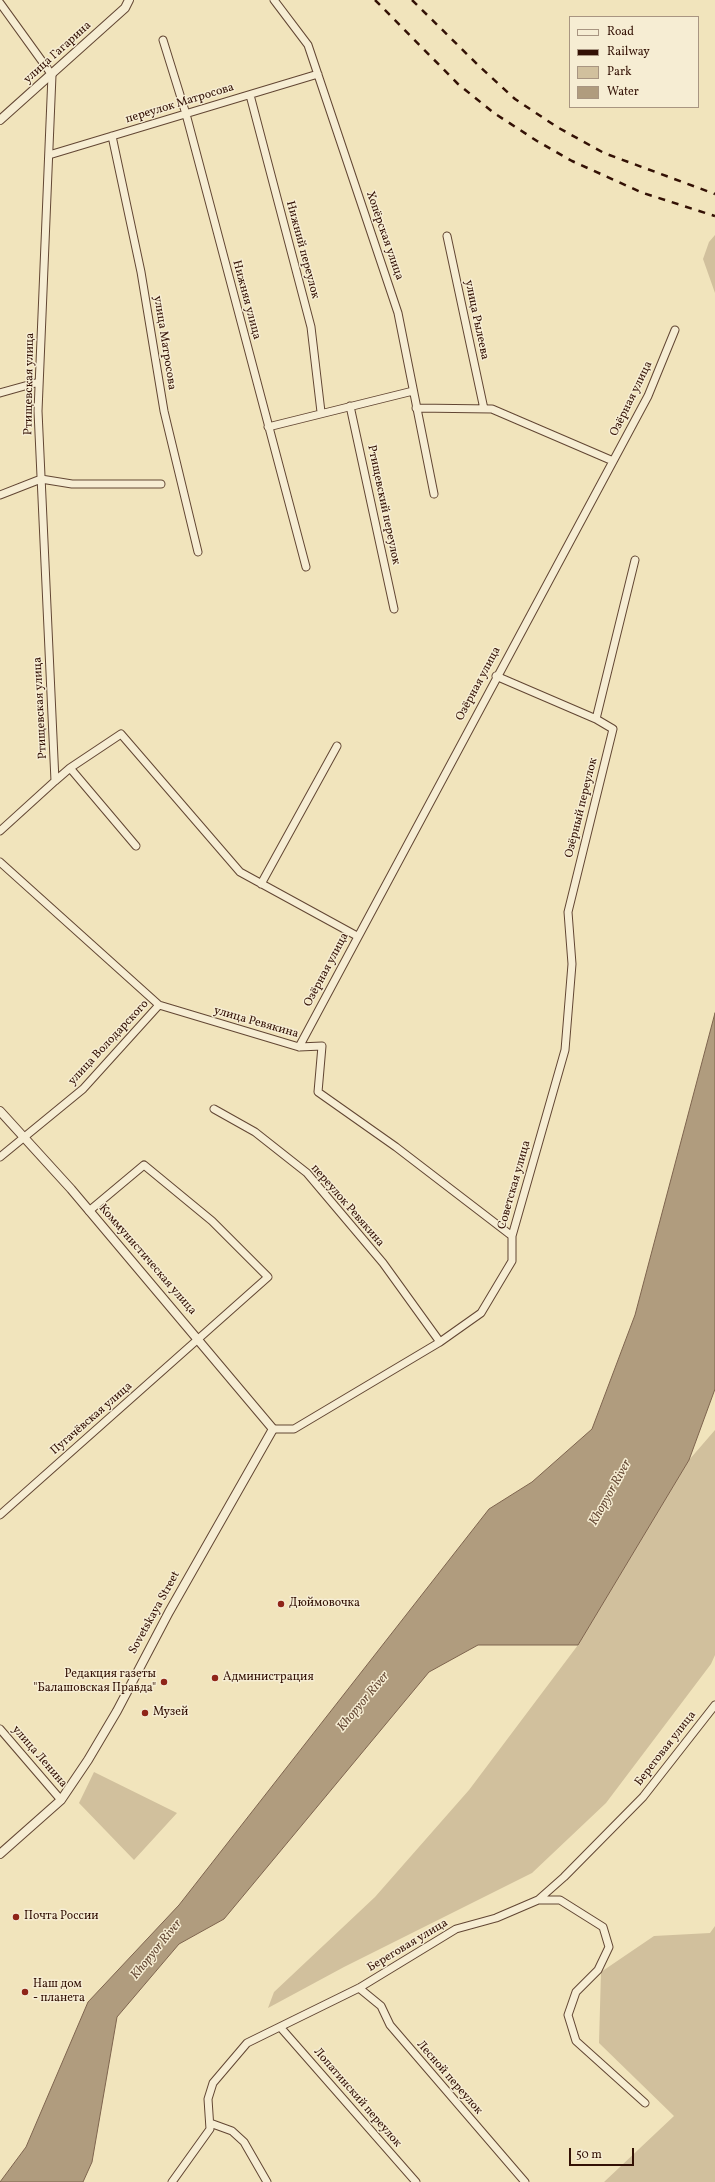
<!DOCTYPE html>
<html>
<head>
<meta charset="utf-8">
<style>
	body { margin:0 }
	#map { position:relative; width:715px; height:2182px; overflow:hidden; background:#f1e4bc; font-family:Vollkorn,serif }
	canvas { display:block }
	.legend { position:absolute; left:569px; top:16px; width:130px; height:92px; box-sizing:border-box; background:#f6edd3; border:1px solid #a89581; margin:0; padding:5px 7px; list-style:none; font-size:12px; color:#331105 }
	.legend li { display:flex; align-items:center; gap:8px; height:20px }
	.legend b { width:20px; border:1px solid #a89581 }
	.scale { position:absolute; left:569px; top:2148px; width:65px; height:18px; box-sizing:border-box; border:2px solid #331105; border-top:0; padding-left:5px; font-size:12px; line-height:14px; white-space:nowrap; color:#331105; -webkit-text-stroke:3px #f6edd3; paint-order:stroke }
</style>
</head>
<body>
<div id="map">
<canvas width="715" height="2182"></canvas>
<ul class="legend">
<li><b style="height:5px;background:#f6edd3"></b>Road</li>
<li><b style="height:5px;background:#331105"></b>Railway</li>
<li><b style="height:11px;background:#d1c09d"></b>Park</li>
<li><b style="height:11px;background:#b09c7e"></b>Water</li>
</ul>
<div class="scale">50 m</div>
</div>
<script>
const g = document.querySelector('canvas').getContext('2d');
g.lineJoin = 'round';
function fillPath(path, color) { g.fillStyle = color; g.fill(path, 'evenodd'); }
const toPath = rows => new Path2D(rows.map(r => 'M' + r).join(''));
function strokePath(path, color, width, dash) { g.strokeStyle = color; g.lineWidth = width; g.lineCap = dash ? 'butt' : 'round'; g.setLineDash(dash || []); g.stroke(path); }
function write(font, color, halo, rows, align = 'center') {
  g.font = font + ' Vollkorn,serif'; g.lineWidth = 3; g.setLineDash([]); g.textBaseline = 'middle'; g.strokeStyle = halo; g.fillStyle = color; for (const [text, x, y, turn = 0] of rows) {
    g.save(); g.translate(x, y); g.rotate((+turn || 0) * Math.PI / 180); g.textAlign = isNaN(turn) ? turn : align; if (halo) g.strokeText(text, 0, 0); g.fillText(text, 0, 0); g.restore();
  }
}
fillPath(toPath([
	[715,235,715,293,703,259,709,242],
	[715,1430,715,1655,711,1664,606,1803,532,1873,344,1967,268,2008,274,1992,375,1897,469,1790,578,1645,689,1460],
	[94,1772,177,1813,134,1860,79,1803],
	[715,1926,715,2182,604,2182,674,2116,599,2043,601,1972,654,1936,710,1933]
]), '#d1c09d');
const water = toPath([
	[715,1013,715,1389,689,1460,578,1645,478,1645,429,1672,224,1919,179,1944,117,2017,92,2162,83,2182,0,2182,26,2147,88,2002,179,1905,489,1509,532,1482,592,1429,635,1315,715,1013]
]);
fillPath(water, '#b09c7e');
strokePath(water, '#7e644e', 1);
const minor = toPath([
	[274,0,308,45,398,313,434,494],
	[0,3,52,75,38,411,55,781,0,831],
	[163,40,186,114,306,567],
	[250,95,311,327,321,412],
	[112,136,141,272,164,411,198,552],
	[49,155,318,74],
	[447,236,484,409],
	[0,393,39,382],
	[350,406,394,609],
	[416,408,492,409,613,461],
	[268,427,413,391],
	[0,495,41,479,72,484,161,484],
	[496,676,596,719],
	[70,768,136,846],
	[55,781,70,768,121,734,240,872,357,936],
	[0,862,159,1005,299,1047,322,1046,318,1092,396,1147,512,1236],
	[261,884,337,746],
	[299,1047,648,396,675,330],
	[214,1109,255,1132,307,1173,383,1263,440,1342],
	[0,1157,83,1089,159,1005],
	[273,1429,294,1429,440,1342,481,1313,512,1261,512,1236,565,1050,572,964,568,912,613,729,596,719,635,560],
	[0,1515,268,1277,212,1221,144,1165,89,1211],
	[0,1729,61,1800],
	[538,1900,560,1900,603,1927,609,1947,598,1970,576,1992,568,2015,576,2041,645,2103],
	[359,1988,381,2006,390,2025,525,2182],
	[281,2028,416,2182],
	[210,2123,232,2131,244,2142,267,2182],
	[172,2182,210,2129,208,2099,213,2083,247,2043,359,1988,456,1929,496,1918,538,1900,564,1877,643,1797,715,1705]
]);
const tertiary = toPath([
	[0,120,125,8,129,0],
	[0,1111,71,1189,273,1429,169,1612,117,1711,88,1760,61,1800,0,1854]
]);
strokePath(minor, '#624633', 9);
strokePath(tertiary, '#624633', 10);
strokePath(minor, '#f6edd3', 7);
strokePath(tertiary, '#f6edd3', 8);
strokePath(toPath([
	[375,0,458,84,494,113,537,141,572,161,643,193,715,216],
	[412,0,479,66,515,99,557,127,604,153,715,194]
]), '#331105', 2.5, [7, 7]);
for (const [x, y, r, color] of [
	[281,1604,4,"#8f2418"],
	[215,1678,4,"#8f2418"],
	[164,1682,4,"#8f2418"],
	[145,1713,4,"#8f2418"],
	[16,1917,4,"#8f2418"],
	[25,1992,4,"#8f2418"]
]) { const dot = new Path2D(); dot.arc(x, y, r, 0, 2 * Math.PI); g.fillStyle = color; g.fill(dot); strokePath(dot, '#f6edd3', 1.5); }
write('12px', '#331105', '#f6edd3', [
	["улица Гагарина",58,53,-42],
	["переулок Матросова",180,104,-17],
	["Хопёрская улица",384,236,71],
	["Нижний переулок",302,250,75],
	["Нижняя улица",246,300,75],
	["улица Рылеева",476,320,78],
	["улица Матросова",164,343,81],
	["Ртищевская улица",30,384,-89],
	["Озёрная улица",632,399,-64],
	["Ртищевский переулок",383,505,78],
	["Озёрная улица",479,684,-62],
	["Ртищевская улица",41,708,-93],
	["Озёрный переулок",582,808,-76],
	["Озёрная улица",327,970,-62],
	["улица Ревякина",256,1023,16],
	["улица Володарского",109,1043,-47],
	["Советская улица",515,1185,-74],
	["переулок Ревякина",347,1206,49],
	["Коммунистическая улица",147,1260,49],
	["Пугачёвская улица",92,1419,-41],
	["Sovetskaya Street",155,1613,-61],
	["Береговая улица",666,1749,-52],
	["улица Ленина",39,1757,49],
	["Береговая улица",408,1946,-31],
	["Лесной переулок",449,2078,49],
	["Лопатинский переулок",357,2098,49]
]);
write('12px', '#331105', '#f6edd3', [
	["Дюймовочка",289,1604],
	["Редакция газеты",156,1675,"right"],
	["\"Балашовская Правда\"",156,1689,"right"],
	["Администрация",223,1678],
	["Музей",153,1713],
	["Почта России",24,1917],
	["Наш дом",33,1985],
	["- планета",33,1999]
], 'left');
write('italic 13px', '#654935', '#f6edd3', [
	["Khopyor River",611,1493,-61],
	["Khopyor River",364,1702,-50],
	["Khopyor River",157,1950,-51]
]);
</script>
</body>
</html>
